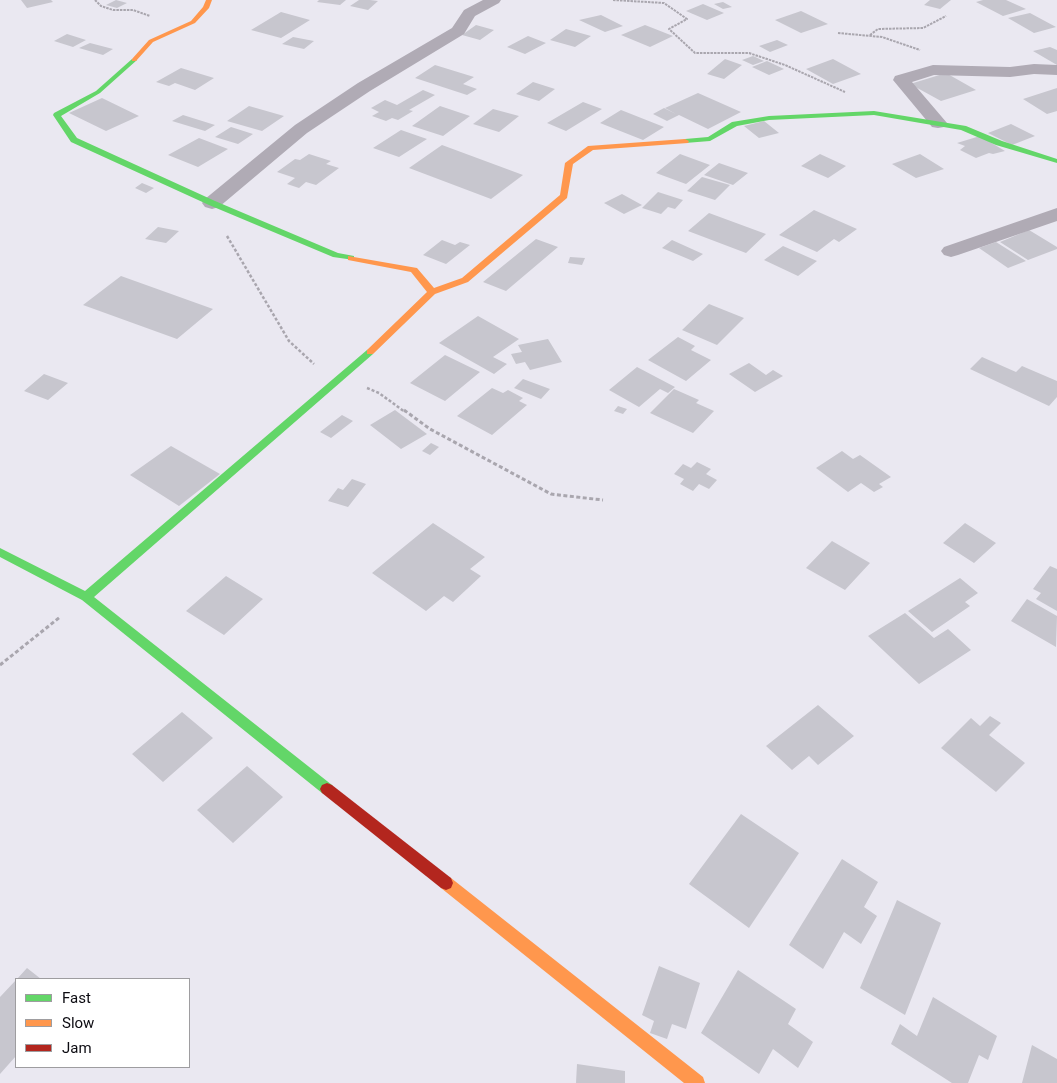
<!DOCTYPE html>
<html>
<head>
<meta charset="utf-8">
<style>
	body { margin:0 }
	#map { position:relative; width:1057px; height:1083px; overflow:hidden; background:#eae8f1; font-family:Roboto,sans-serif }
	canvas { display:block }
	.legend { position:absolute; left:15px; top:978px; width:175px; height:90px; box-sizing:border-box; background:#fff; border:1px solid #9e9da0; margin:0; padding:6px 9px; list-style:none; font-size:15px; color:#0c0b11 }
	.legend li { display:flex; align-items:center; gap:10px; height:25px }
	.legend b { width:25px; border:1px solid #9e9da0 }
</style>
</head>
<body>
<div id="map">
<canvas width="1057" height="1083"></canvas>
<ul class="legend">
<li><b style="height:6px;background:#63d668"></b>Fast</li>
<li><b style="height:6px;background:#ff974d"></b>Slow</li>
<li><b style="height:6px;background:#b3261e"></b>Jam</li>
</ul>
</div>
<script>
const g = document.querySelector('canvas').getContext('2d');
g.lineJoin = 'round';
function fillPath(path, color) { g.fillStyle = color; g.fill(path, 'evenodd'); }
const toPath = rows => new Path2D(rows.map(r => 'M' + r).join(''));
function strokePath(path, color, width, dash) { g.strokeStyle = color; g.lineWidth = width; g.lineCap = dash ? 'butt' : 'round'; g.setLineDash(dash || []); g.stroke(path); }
fillPath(toPath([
	[21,0,51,0,53,2,27,8],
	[116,0,127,3,117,8,106,5],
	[319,0,346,0,340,5,317,2],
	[359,0,370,0,378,1,368,10,350,6],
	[930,0,951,0,940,9,924,5],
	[983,0,1006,0,1026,9,1003,16,976,2],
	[723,2,732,7,723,9,714,4],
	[703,4,724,13,707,20,686,11],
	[801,11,828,24,801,33,775,20],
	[281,12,310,20,281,38,251,30],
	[1030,13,1056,27,1034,33,1008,18],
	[601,15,623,26,605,32,579,20],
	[476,25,494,30,480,40,462,35],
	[645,25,673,36,650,47,621,35],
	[566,29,591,36,575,47,550,40],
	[67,34,86,40,73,47,54,41],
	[528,36,546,43,525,54,507,47],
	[293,37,314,41,304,49,282,44],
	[777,40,788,45,770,52,759,46],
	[90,43,113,49,103,55,79,48],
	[1050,47,1057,50,1057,65,1033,51],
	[753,56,764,61,753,65,742,60],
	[725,59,742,65,724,79,707,74],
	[833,59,861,74,833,84,806,69],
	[767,61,784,69,769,75,752,67],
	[435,65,474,77,463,84,477,89,467,95,415,78],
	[181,68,214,78,195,90,175,83,169,86,156,82],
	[946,73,976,90,941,101,910,84],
	[533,82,555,89,539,101,516,94],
	[1057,88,1057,111,1047,114,1023,99],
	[423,90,435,95,409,110,413,111,398,120,392,118,386,121,372,116,379,112,371,108,385,100,397,105],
	[698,93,741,112,708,129,679,115,667,121,653,114,664,108,676,114,665,108],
	[102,98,139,116,106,131,69,113],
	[583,102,602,109,566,131,547,123],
	[249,106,284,116,262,131,227,121],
	[440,106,470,116,443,136,412,126],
	[493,109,519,116,499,132,473,124],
	[621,110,664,127,643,140,600,123],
	[183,115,215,125,205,131,172,121],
	[764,121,779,133,759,138,744,126],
	[1011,124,1035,136,1012,145,988,133],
	[231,127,253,134,238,144,215,137],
	[401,130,427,139,399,157,373,148],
	[980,136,1005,151,993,154,989,153,976,158,960,150,965,146,957,143],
	[199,138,228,149,198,167,168,155],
	[442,145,523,175,491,199,409,168],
	[309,154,331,161,326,164,339,168,316,185,306,182,299,188,287,184,295,178,277,172,295,159,300,160],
	[680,154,710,165,686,184,656,173],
	[820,154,846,166,828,178,801,166],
	[920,154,944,169,916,178,892,164],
	[719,163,748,173,733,185,704,175],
	[702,177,730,185,715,200,687,191],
	[142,183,154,188,146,193,135,188],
	[658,192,683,200,675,209,668,207,661,214,642,208],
	[622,194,642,205,624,214,604,203],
	[814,210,857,229,839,242,834,239,817,252,779,235],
	[709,213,766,234,746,253,688,231],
	[158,227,179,231,166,243,145,239],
	[1029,230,1057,247,1057,249,1028,260,1000,242],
	[536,239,558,247,506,291,483,282],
	[442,240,455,245,460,242,470,245,446,264,423,255],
	[672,240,703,254,693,261,662,248],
	[996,242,1026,261,1008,268,979,248],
	[783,246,817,261,798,276,764,260],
	[570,257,585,258,582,265,568,263],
	[121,276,213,309,177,339,83,305],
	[709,304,744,318,717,345,682,330],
	[478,316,519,339,493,357,507,364,494,374,439,343],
	[678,337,695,346,691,350,711,360,686,381,648,360],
	[548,339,562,362,530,370,525,362,516,364,511,354,522,352,518,345],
	[445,355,480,372,445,401,410,383],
	[982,357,1016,372,1022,366,1057,381,1057,397,1049,406,970,369],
	[749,363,766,375,773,370,783,376,755,392,729,374],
	[637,367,675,387,668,393,660,389,639,407,609,390],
	[44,374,68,383,48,400,24,391],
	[523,379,550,389,541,399,514,388],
	[492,388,503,393,508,390,523,398,519,401,527,405,492,435,457,416],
	[674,389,699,400,696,403,714,411,693,433,650,413],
	[618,406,627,409,623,414,614,411],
	[395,410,427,434,401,449,370,425],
	[342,415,353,421,331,438,320,432],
	[431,443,439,447,430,455,422,451],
	[171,446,220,474,179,506,130,475],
	[842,451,853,459,860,455,891,477,879,484,883,487,874,492,861,483,848,492,816,468],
	[697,462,711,469,706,474,717,480,709,489,699,484,693,491,680,484,684,479,674,474,683,464,691,468],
	[352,479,366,484,348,507,328,501,338,488,343,490],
	[433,523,485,557,470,569,481,576,453,602,444,596,426,611,372,573],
	[965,523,996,543,974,563,943,543],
	[832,541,870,563,845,590,806,568],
	[1050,566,1057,569,1057,611,1036,599,1041,593,1033,589],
	[226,576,263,599,224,635,186,611],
	[960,578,978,593,965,602,970,606,932,632,908,611],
	[1027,599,1057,616,1056,647,1011,621],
	[905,613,934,638,948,629,971,650,919,684,868,636],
	[818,705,854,736,818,765,809,756,792,770,766,746],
	[182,712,213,738,163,782,132,754],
	[990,716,1001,723,989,735,1025,763,996,792,941,748,971,718,980,726],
	[247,766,283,797,233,843,197,810],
	[741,814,799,853,749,928,689,884],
	[842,859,878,882,864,907,877,916,861,944,844,932,823,969,789,945],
	[897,900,941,923,905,1015,860,988],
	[659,966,700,983,686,1029,672,1024,667,1039,650,1033,654,1021,642,1015],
	[27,968,41,979,17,979],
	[738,970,796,1009,788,1024,813,1042,798,1068,773,1049,759,1074,701,1033],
	[16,980,16,1056,0,1074,0,997],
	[933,997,997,1036,988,1060,979,1055,968,1083,952,1083,891,1044,900,1024,917,1036],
	[1032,1045,1057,1059,1057,1083,1022,1083],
	[577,1064,625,1071,625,1083,576,1083]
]), '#c7c6ce');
strokePath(toPath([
	[95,0,101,6,113,10,133,10,150,16],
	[613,0,664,3,687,19,669,29,695,53,749,53,785,65,845,92],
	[838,33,882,37,920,50],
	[870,35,878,29,923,28,946,16]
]), '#a9a6ae', 2, [2.5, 1]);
strokePath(toPath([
	[227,236,289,341,314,364],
	[367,388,379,393,405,412]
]), '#a9a6ae', 2.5, [3, 2]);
strokePath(toPath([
	[404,410,430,429,551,494,603,500],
	[0,665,60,617]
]), '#a9a6ae', 3, [4, 2.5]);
fillPath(toPath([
	[483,0,501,0,499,3,475,16,464,34,370,91,307,133,219,207,212,209,205,207,202,203,205,199,295,125,358,83,452,28,464,10,483,0],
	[1034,64,1057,65,1057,75,1034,74,1010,77,934,75,912,82,947,123,944,127,938,128,932,127,893,80,895,76,933,65,1010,67,1034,64],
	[1057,208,1057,221,958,255,951,257,944,255,941,251,944,247,1057,208]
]), '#b0abb5');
fillPath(toPath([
	[132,59,137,60,100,93,61,116,77,138,215,201,338,253,354,256,354,260,333,257,209,205,71,142,53,115,54,113,96,91,132,59],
	[874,111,966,126,1002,141,1057,159,1057,163,996,145,961,130,874,115,769,120,737,126,710,141,685,143,681,141,685,139,708,137,732,122,769,116,874,111],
	[370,349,373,350,373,354,94,597,332,785,334,789,332,793,327,795,322,793,82,600,0,557,0,548,85,591,367,350,370,349]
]), '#63d668');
fillPath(toPath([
	[206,0,212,0,209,8,195,23,153,42,136,61,132,61,132,59,149,40,191,21,203,7,206,0],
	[685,139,689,141,688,143,593,150,573,164,567,198,468,282,435,294,373,354,367,354,367,350,427,292,411,272,348,260,348,256,417,268,434,288,462,278,560,195,565,163,588,146,685,139],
	[446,876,451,878,703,1077,705,1083,684,1083,441,888,439,883,441,878,446,876]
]), '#ff974d');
fillPath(toPath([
	[327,783,332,785,451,878,453,883,451,888,446,890,441,888,322,793,320,789,322,785,327,783]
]), '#b3261e');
</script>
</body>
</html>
